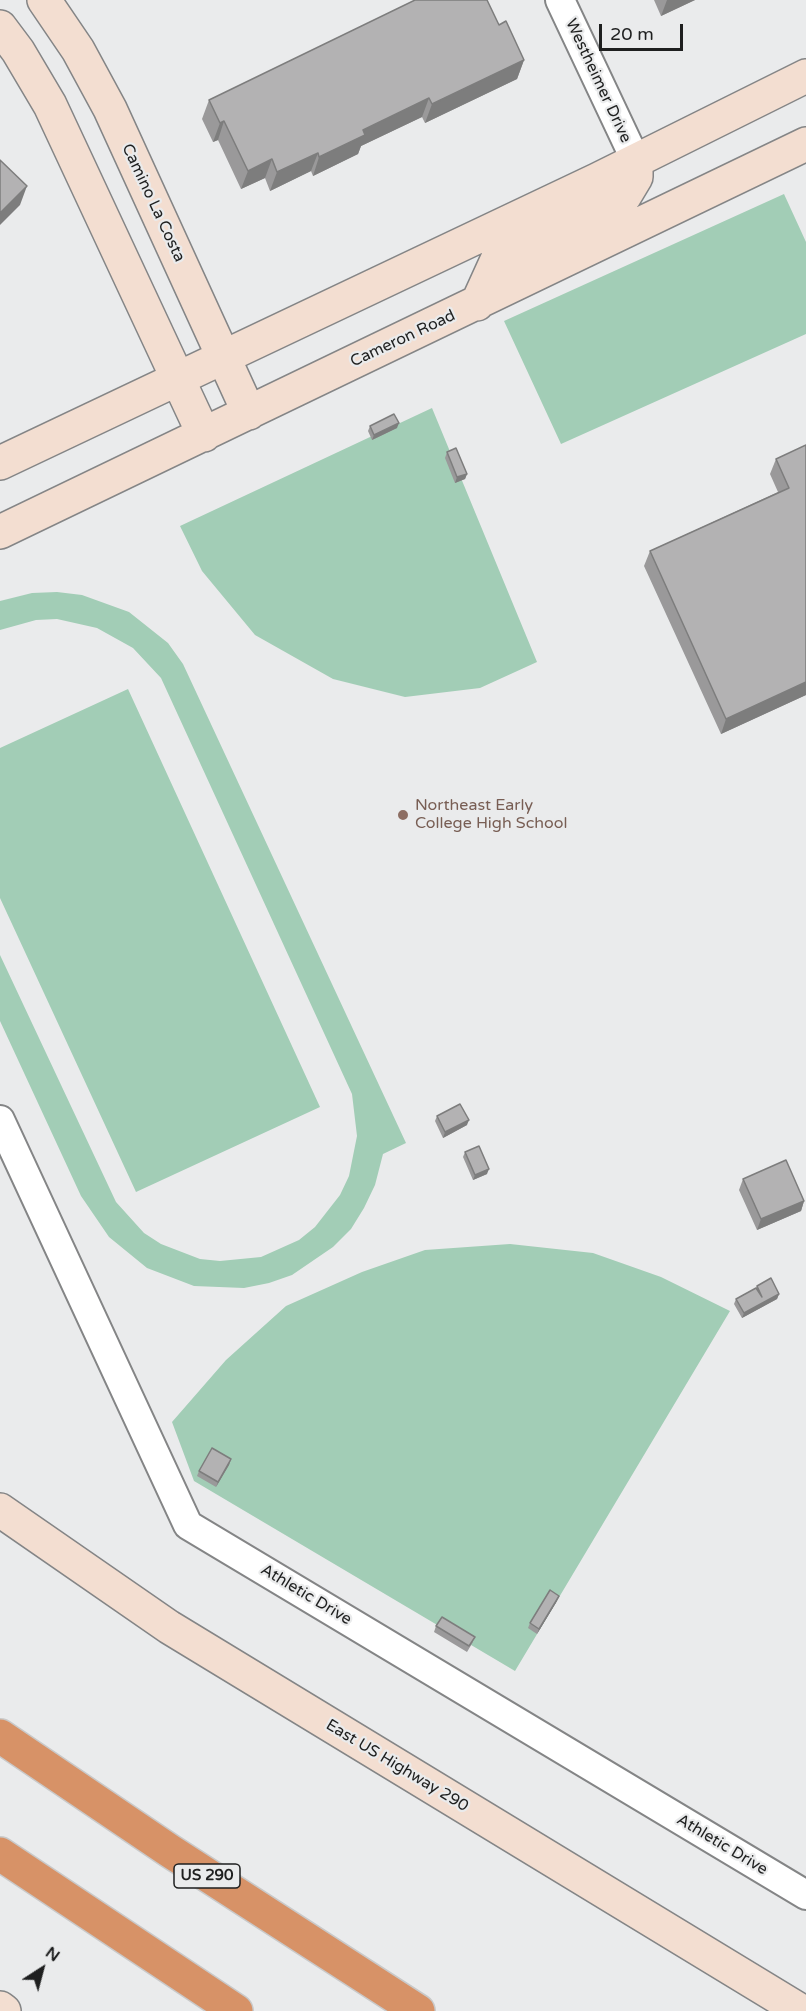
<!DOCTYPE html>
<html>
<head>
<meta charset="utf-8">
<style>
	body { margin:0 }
	#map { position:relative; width:806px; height:2011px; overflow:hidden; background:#eaebec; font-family:"Varela Round",sans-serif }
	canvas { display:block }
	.north { position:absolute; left:12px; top:1939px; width:60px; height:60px; -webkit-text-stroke:4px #eaebec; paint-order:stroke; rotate:36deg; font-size:16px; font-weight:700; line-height:24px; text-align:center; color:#1e1f1f }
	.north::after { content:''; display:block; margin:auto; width:21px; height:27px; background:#1e1f1f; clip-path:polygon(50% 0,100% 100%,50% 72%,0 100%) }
	.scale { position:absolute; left:599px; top:24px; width:84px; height:27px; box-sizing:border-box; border:3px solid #1e1f1f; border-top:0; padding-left:8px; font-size:18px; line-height:21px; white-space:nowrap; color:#1e1f1f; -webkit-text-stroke:4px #eaebec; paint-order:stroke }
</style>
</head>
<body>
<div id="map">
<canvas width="806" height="2011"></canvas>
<div class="north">N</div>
<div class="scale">20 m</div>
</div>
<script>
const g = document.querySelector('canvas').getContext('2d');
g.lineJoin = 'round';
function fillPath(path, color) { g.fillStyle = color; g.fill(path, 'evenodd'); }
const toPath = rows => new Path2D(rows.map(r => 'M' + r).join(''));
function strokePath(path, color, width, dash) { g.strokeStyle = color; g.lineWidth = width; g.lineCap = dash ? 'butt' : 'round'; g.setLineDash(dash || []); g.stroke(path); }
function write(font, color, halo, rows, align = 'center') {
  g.font = font + ' "Varela Round",sans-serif'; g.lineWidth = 4.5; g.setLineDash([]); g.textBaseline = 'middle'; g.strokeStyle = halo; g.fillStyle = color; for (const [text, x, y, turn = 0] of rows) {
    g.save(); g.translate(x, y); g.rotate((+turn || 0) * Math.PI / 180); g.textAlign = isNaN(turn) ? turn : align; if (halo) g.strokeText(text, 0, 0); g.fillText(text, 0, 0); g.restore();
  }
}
fillPath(toPath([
	[784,194,806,242,806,334,561,444,504,321],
	[432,408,537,662,480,688,405,697,333,679,255,635,202,571,180,526],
	[57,592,82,595,129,612,168,643,183,664,406,1143,383,1154,375,1185,364,1208,351,1229,333,1247,292,1275,269,1283,244,1288,194,1286,147,1268,109,1237,81,1196,0,1021,0,955,116,1202,144,1233,161,1244,200,1259,220,1261,261,1257,299,1240,315,1227,340,1195,349,1176,357,1136,352,1094,161,678,133,648,97,628,57,619,36,620,0,630,0,601,32,593],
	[128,689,320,1107,136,1192,0,898,0,748],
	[510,1244,593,1253,661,1277,730,1311,515,1671,194,1481,172,1422,226,1360,286,1306,362,1272,425,1250]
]), '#a2cdb6');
const street = toPath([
	[560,0,636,161],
	[0,1120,188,1525,806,1895]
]);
const secondary = toPath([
	[44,0,78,50,110,109,249,413],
	[0,27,18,51,50,105,204,435],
	[477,304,497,260,624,197,636,177,636,161],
	[0,463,597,180,806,76],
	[0,532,806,144],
	[0,1510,169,1627,801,2011],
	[0,2008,4,2011]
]);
const highway = toPath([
	[0,1736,170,1851,418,2011],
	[0,1854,236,2011]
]);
strokePath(street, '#848586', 32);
strokePath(secondary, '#848586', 36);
strokePath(highway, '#c9c9c9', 36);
strokePath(street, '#fff', 28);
strokePath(secondary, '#f3ded1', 33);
strokePath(highway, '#d79267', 33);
fillPath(toPath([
	[654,0,695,0,661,16],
	[499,25,524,60,517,79,425,123,422,117,361,146,358,154,313,176,311,171,270,191,265,178,241,189,218,140,213,142,202,119,209,100],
	[370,426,397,428,372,440,368,431],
	[806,445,806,695,721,734,644,566,650,551,778,492,770,474,776,459],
	[447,452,467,474,465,479,455,483,445,458],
	[437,1116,467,1125,443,1138,435,1121],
	[465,1152,487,1174,473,1180,463,1157],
	[743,1179,804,1201,801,1211,757,1230,739,1190],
	[757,1286,779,1294,777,1299,742,1318,734,1304,736,1299,756,1288],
	[231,1459,229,1465,216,1487,197,1476,199,1471],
	[557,1601,537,1634,528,1628,530,1623],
	[436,1626,473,1642,467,1652,434,1632]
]), '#9a999a');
fillPath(toPath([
	[667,0,695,0,661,16],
	[524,60,517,79,425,123,432,104],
	[429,98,422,117,361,146,358,154,313,176,319,157,363,130],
	[224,121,218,140,213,142,220,123],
	[318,153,311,171,270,191,277,172],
	[272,159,265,178,241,189,248,171],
	[27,186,20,205,0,225,0,213],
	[399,423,397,428,372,440,374,435],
	[467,474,465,479,455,483,457,477],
	[806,682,806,695,721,734,726,719],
	[469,1120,467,1125,443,1138,445,1132],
	[489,1169,487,1174,473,1180,475,1175],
	[804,1201,801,1211,757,1230,761,1219],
	[779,1294,777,1299,742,1318,744,1313],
	[231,1459,229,1465,216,1487,218,1482],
	[559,1596,557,1601,537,1634,539,1629]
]), '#7d7d7d');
const building = toPath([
	[415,0,487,0,499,25,506,21,524,60,432,104,429,98,363,130,365,135,319,157,318,153,277,172,272,159,248,171,224,121,220,123,209,100,415,0],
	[0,160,27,186,0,213,0,160],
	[394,414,399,423,374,435,370,426,394,414],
	[806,445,806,682,726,719,650,551,789,488,776,459,806,445],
	[456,448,467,474,457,477,447,452,456,448],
	[460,1104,469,1120,445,1132,437,1116,460,1104],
	[479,1146,489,1169,475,1175,465,1152,479,1146],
	[786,1160,804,1201,761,1219,743,1179,786,1160],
	[771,1278,779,1294,744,1313,736,1299,756,1288,762,1297,757,1286,771,1278],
	[212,1448,231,1459,218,1482,199,1471,212,1448],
	[550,1590,559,1596,539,1629,530,1623,550,1590],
	[442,1617,475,1637,469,1646,436,1626,442,1617]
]);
fillPath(building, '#b3b2b3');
strokePath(building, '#7d7d7d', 1.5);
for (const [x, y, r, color] of [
	[403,815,6,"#8d6e63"]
]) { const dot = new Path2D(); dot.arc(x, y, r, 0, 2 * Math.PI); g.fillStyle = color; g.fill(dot); strokePath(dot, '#eaebec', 2); }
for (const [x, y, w] of [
	[207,1876,66]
]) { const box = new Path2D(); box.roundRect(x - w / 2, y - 12, w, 24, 4.5); g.fillStyle = '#eaebec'; g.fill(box); strokePath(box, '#1e1f1f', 1.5); }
write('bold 15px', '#1e1f1f', null, [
	["US 290",207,1876]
]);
write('16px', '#1e1f1f', '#eaebec', [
	["Westheimer Drive",598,81,65],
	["Camino La Costa",153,203,65],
	["Cameron Road",403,339,-25],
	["Athletic Drive",306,1595,31],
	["East US Highway 290",397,1766,31],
	["Athletic Drive",722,1845,31]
]);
write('16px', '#785e54', '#eaebec', [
	["Northeast Early",415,806],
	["College High School",415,824]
], 'left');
</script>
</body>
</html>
